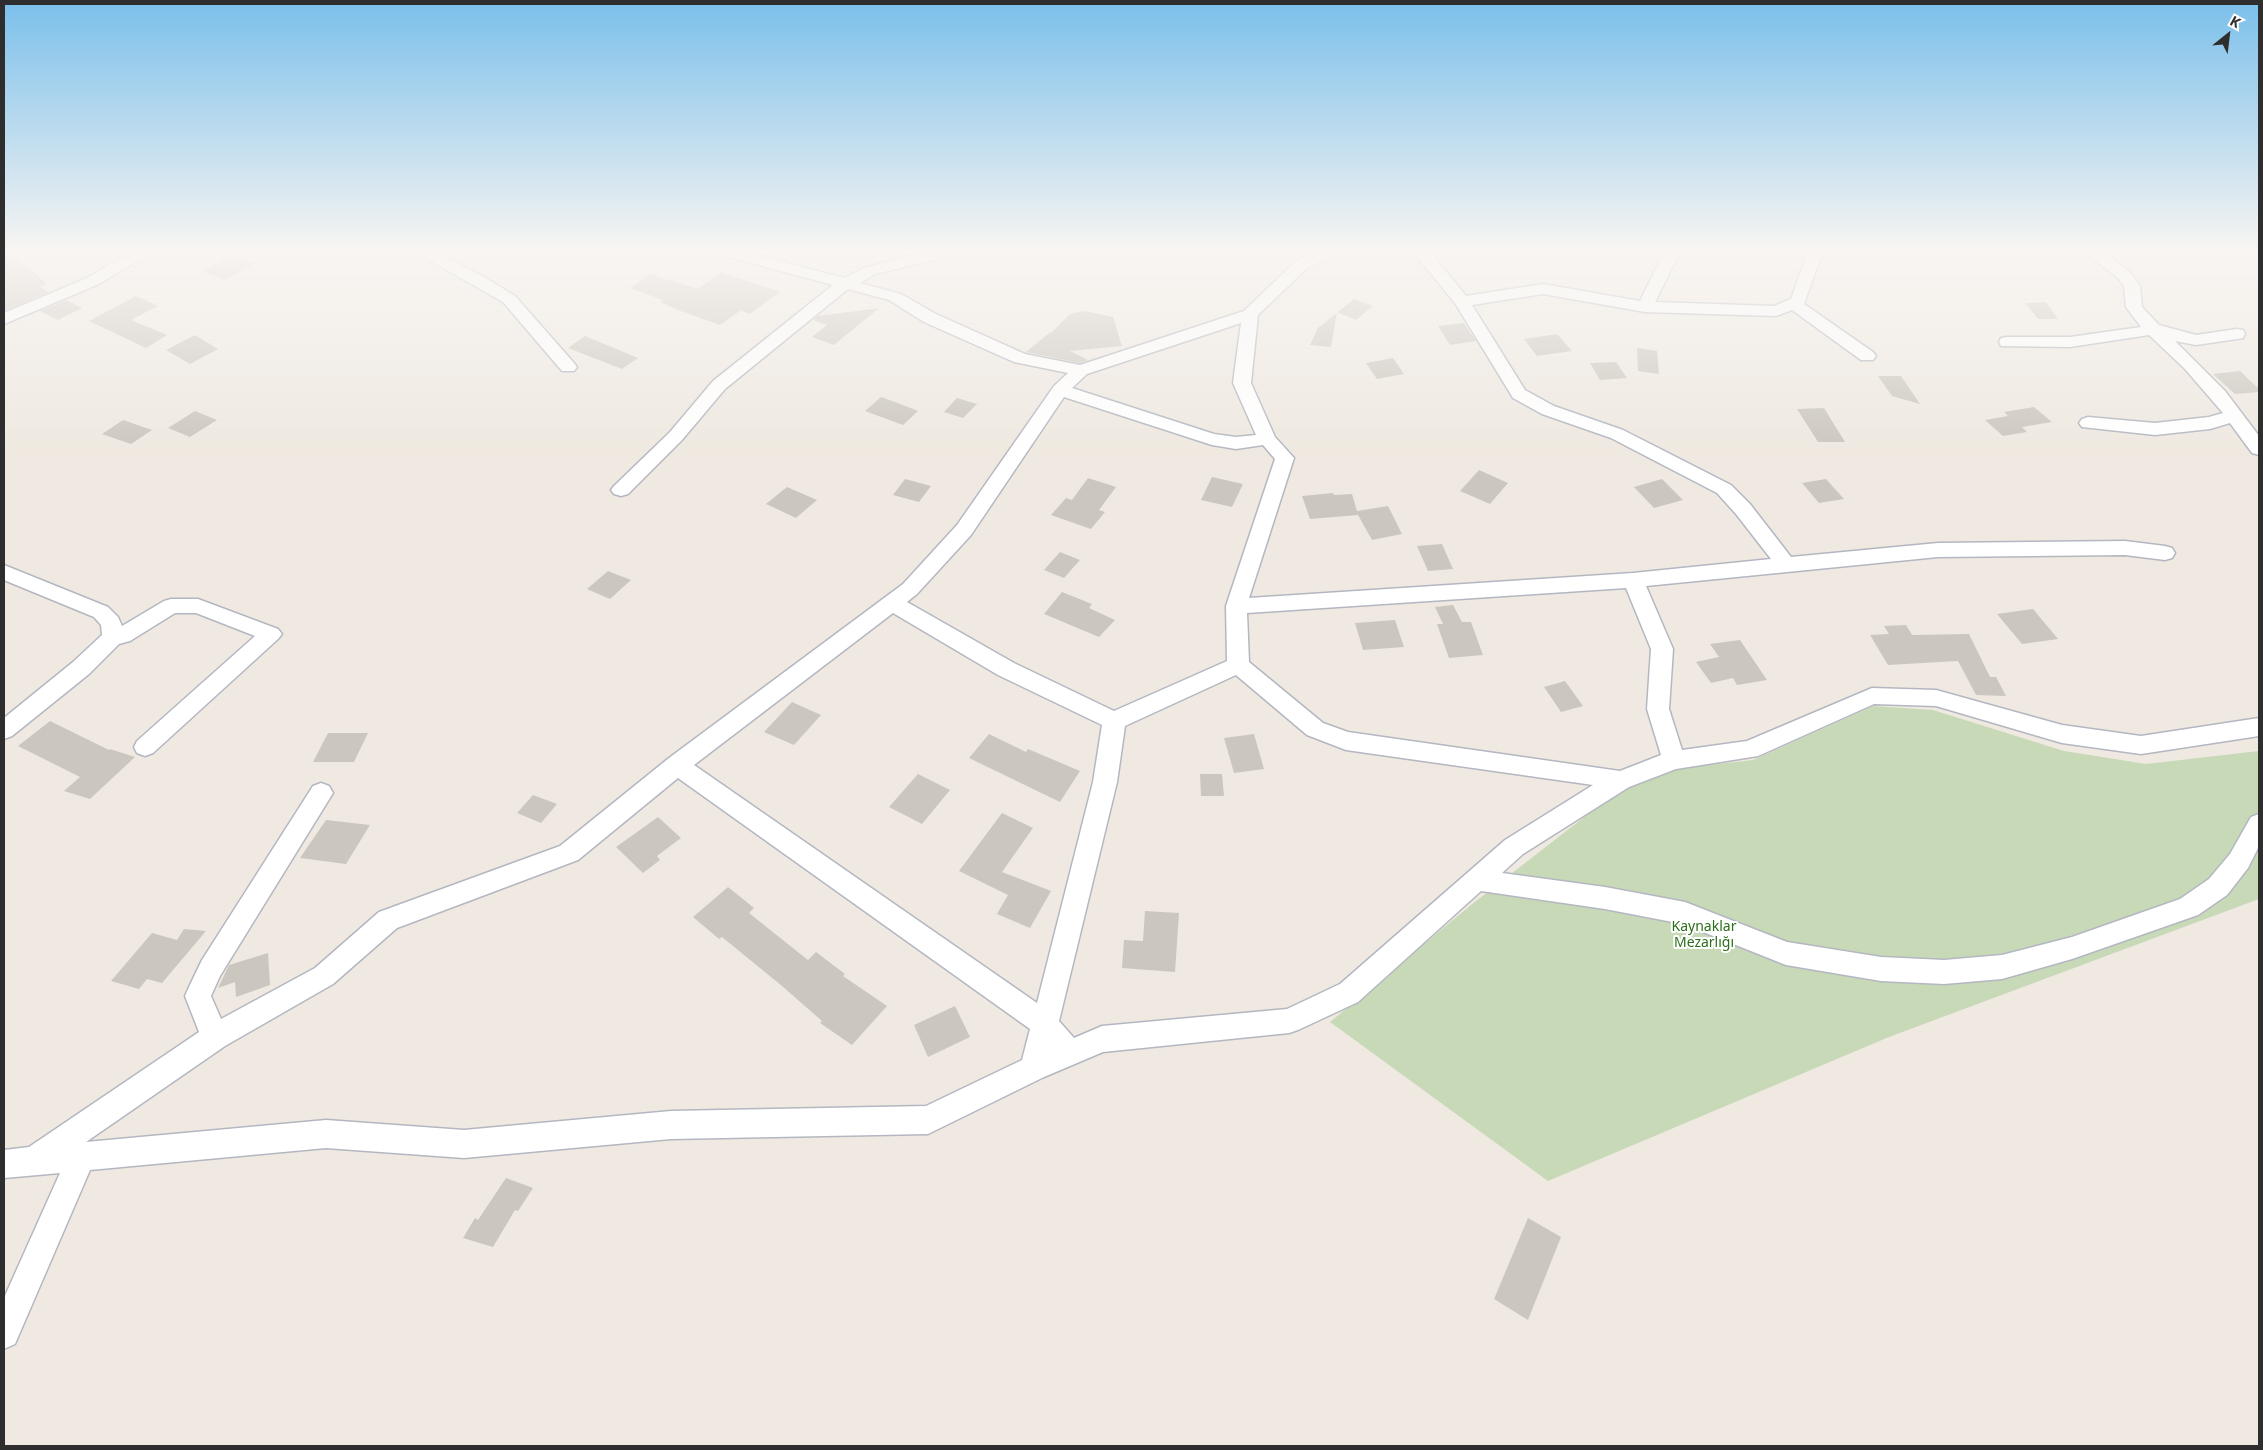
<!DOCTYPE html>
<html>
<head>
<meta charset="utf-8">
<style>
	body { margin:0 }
	#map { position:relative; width:2263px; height:1450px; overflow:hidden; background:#efe9e1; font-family:"Noto Sans",sans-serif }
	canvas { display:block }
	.frame { position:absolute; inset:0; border:5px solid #2e2e2e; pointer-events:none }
	.north { position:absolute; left:2203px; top:10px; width:50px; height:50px; -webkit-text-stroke:4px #fff; paint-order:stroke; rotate:29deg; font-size:14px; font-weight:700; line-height:20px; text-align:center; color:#2e2e2e }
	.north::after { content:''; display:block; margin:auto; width:18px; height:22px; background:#2e2e2e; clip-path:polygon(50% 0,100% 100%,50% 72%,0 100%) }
</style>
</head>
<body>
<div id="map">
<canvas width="2263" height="1450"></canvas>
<div class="frame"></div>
<div class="north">K</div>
</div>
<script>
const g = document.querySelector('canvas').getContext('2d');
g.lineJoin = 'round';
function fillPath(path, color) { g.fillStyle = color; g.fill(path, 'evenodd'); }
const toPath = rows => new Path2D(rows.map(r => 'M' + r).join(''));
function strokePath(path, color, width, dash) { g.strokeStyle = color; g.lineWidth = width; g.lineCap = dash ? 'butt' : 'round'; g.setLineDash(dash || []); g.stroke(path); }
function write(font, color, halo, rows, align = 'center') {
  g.font = font + ' "Noto Sans",sans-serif'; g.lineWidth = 4; g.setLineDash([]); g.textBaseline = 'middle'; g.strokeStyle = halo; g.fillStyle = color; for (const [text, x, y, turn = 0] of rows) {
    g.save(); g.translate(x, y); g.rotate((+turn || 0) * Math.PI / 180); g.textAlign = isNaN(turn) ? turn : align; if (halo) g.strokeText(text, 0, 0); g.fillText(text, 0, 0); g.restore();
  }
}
fillPath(toPath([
	[1873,706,1933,710,2064,751,2146,764,2259,751,2259,899,1889,1037,1548,1181,1330,1022,1471,905,1623,787,1673,769,1753,760]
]), '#c8d9b8');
fillPath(toPath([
	[4,252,11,252,47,284,40,287,49,292,4,311],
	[233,254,255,263,224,280,202,271],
	[721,272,780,292,750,314,741,310,720,325,678,310,660,302,663,300,630,288,650,274,698,289],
	[136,296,158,306,131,320,167,335,146,348,89,321],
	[1354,299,1373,306,1356,320,1337,312,1331,347,1310,345,1318,328],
	[66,300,82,308,58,320,40,311],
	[2046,302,2058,319,2038,319,2025,303],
	[879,308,834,345,812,337,827,325,813,320,818,316],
	[1084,311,1113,317,1122,346,1070,351,1088,360,1080,363,1026,352,1049,333,1051,333,1070,314],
	[1464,323,1476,341,1450,345,1438,326],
	[1557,334,1572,351,1537,356,1524,339],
	[195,335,218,349,190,364,166,350],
	[585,336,638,358,622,369,568,348],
	[1637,348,1657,351,1659,374,1638,371],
	[1393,358,1404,374,1377,379,1366,363],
	[1616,362,1627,378,1600,380,1590,363],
	[2240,371,2259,389,2259,392,2235,394,2213,374],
	[1878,376,1901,376,1920,404,1892,396],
	[881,397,895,402,918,411,903,425,865,411],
	[957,398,977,404,963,418,944,412],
	[2034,407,2052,422,2022,427,2027,432,2003,436,1985,420,2008,416,2004,412],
	[1824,408,1845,442,1818,442,1797,409],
	[195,411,217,420,190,437,168,428],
	[123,420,152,430,131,444,102,434],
	[1479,470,1508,483,1490,504,1460,491],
	[1212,477,1243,484,1232,507,1201,500],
	[1088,478,1116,487,1099,510,1105,512,1091,529,1051,515,1066,498,1072,500],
	[905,479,931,486,919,502,893,495],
	[1662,479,1683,500,1654,508,1634,487],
	[1826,479,1844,499,1819,503,1802,483],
	[787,487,817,500,796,518,766,504],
	[1333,493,1334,495,1352,494,1357,511,1388,506,1402,534,1372,540,1358,515,1310,519,1302,496],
	[1442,544,1453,569,1428,571,1417,546],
	[1060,552,1080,560,1064,578,1044,570],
	[608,571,631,580,610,599,587,589],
	[1062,592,1092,604,1089,608,1115,620,1099,637,1044,614],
	[1453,605,1462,622,1471,622,1483,655,1449,658,1437,624,1443,624,1435,607],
	[2033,609,2058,639,2022,644,1997,614],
	[1395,620,1404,647,1363,650,1355,623],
	[1906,625,1912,635,1969,634,1990,677,1996,677,2006,696,1976,695,1958,661,1888,665,1870,635,1889,634,1884,626],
	[1740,640,1767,680,1737,685,1733,678,1711,683,1696,662,1719,657,1710,644],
	[1565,681,1583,706,1561,712,1544,687],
	[792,702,821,715,794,745,764,732],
	[50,721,109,750,110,749,135,757,90,799,64,791,80,777,18,746],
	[328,733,368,733,354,762,313,762],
	[989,734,1026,752,1028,749,1080,771,1060,802,969,758],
	[1254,734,1264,769,1234,773,1224,738],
	[918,774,950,790,922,824,889,807],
	[1200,774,1222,774,1224,796,1201,796],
	[533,795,557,804,541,823,517,813],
	[1002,813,1033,828,1002,872,1051,891,1030,928,997,914,1008,895,959,871],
	[658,817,681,838,657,856,660,860,643,873,616,847],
	[326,820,370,825,346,864,300,858],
	[728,887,754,908,749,913,808,960,816,952,845,974,843,976,887,1006,852,1045,820,1023,822,1021,782,986,722,937,719,939,693,917],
	[1145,911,1179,913,1175,972,1122,968,1124,940,1143,941],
	[184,929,206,931,162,983,147,979,139,989,111,981,152,933,177,940],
	[268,953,270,985,236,997,235,982,218,988,229,965],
	[955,1006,970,1037,928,1057,914,1025],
	[506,1178,533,1188,518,1211,515,1210,493,1247,463,1238,475,1218,478,1220],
	[1528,1218,1561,1237,1528,1320,1494,1299]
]), '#cbc7bf');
const minor = toPath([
	[132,252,152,252,99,284,4,324,4,313,87,278,132,252],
	[415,252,436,252,486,278,515,296,574,363,577,367,574,371,562,371,503,302,415,252],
	[719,252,746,252,844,278,864,268,924,252,942,252,934,260,875,274,860,283,901,294,936,314,1025,354,1080,365,1244,311,1295,262,1315,252,1336,252,1334,255,1307,268,1258,315,1251,383,1275,437,1294,458,1249,598,1633,573,1771,559,1736,514,1717,493,1611,438,1542,414,1513,398,1455,303,1413,252,1430,252,1466,296,1543,284,1640,301,1664,252,1680,252,1655,302,1774,306,1791,299,1807,254,1829,252,1820,259,1804,304,1873,352,1876,356,1873,360,1861,360,1792,310,1776,316,1645,312,1543,294,1472,305,1525,390,1554,406,1623,430,1731,485,1750,504,1791,557,1938,543,2125,541,2165,546,2172,548,2175,553,2172,558,2165,560,2125,555,1938,557,1646,586,1673,649,1669,709,1682,750,1747,741,1872,688,1936,690,2062,725,2141,736,2259,718,2259,736,2141,754,2062,743,1936,706,1874,704,1758,756,1676,769,1629,787,1523,854,1502,873,1605,887,1685,902,1787,942,1881,957,1944,960,2002,955,2072,937,2180,899,2209,879,2230,854,2251,817,2259,814,2259,846,2248,868,2227,895,2198,915,2072,959,2002,979,1944,984,1881,981,1786,965,1683,924,1605,909,1481,891,1358,1002,1298,1030,1289,1033,1103,1052,1044,1077,928,1134,671,1139,464,1158,326,1148,90,1170,15,1344,4,1349,4,1298,60,1173,4,1178,4,1150,29,1147,199,1032,185,996,189,987,202,960,313,786,321,783,329,786,333,793,220,976,211,996,221,1019,315,968,379,912,560,846,669,758,903,584,957,525,1054,386,1068,373,1014,362,924,322,889,300,848,289,725,389,682,440,628,494,621,496,614,494,611,490,614,486,670,432,713,381,833,285,721,255,719,252],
	[1241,323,1233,383,1256,435,1236,437,1214,434,1072,388,1087,374,1241,323],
	[1064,397,1212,445,1236,449,1263,445,1275,459,1226,606,1227,661,1114,711,1014,663,907,602,917,594,971,535,1064,397],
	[1626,588,1651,649,1647,709,1661,755,1620,771,1348,732,1323,723,1249,662,1247,613,1626,588],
	[893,613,998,675,1102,725,1093,782,1037,1003,694,765,893,613],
	[1236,675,1307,735,1346,750,1593,785,1505,840,1340,984,1287,1009,1102,1026,1074,1038,1059,1021,1117,782,1125,726,1236,675],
	[678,778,1030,1029,1022,1060,926,1106,671,1111,464,1130,326,1120,86,1142,225,1046,333,984,397,928,578,860,678,778],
	[2084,252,2103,252,2130,272,2140,286,2142,307,2159,325,2196,335,2237,329,2243,330,2245,334,2243,338,2237,339,2196,345,2175,341,2225,391,2259,436,2259,455,2252,453,2230,423,2210,429,2155,435,2082,427,2079,423,2082,419,2088,417,2155,423,2209,417,2223,413,2185,369,2149,335,2070,347,2001,346,1999,342,2001,338,2007,337,2070,337,2141,327,2126,307,2124,286,2118,278,2084,252],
	[4,565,108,607,118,617,122,626,164,601,171,599,198,599,278,629,282,634,278,639,153,753,145,756,137,753,134,747,137,741,255,636,196,613,175,613,130,641,119,644,89,674,12,736,4,739,4,718,73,662,102,635,101,625,94,617,4,580,4,565]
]);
strokePath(minor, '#b4b7c1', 3);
fillPath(minor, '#fff');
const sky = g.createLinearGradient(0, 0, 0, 455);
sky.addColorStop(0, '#7abfeb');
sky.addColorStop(0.55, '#f8f5f2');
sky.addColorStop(1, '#f8f5f200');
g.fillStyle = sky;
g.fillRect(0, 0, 2263, 455);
write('14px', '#2c6e1b', '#fff', [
	["Kaynaklar",1704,927],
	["Mezarlığı",1704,943]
]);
</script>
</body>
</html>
